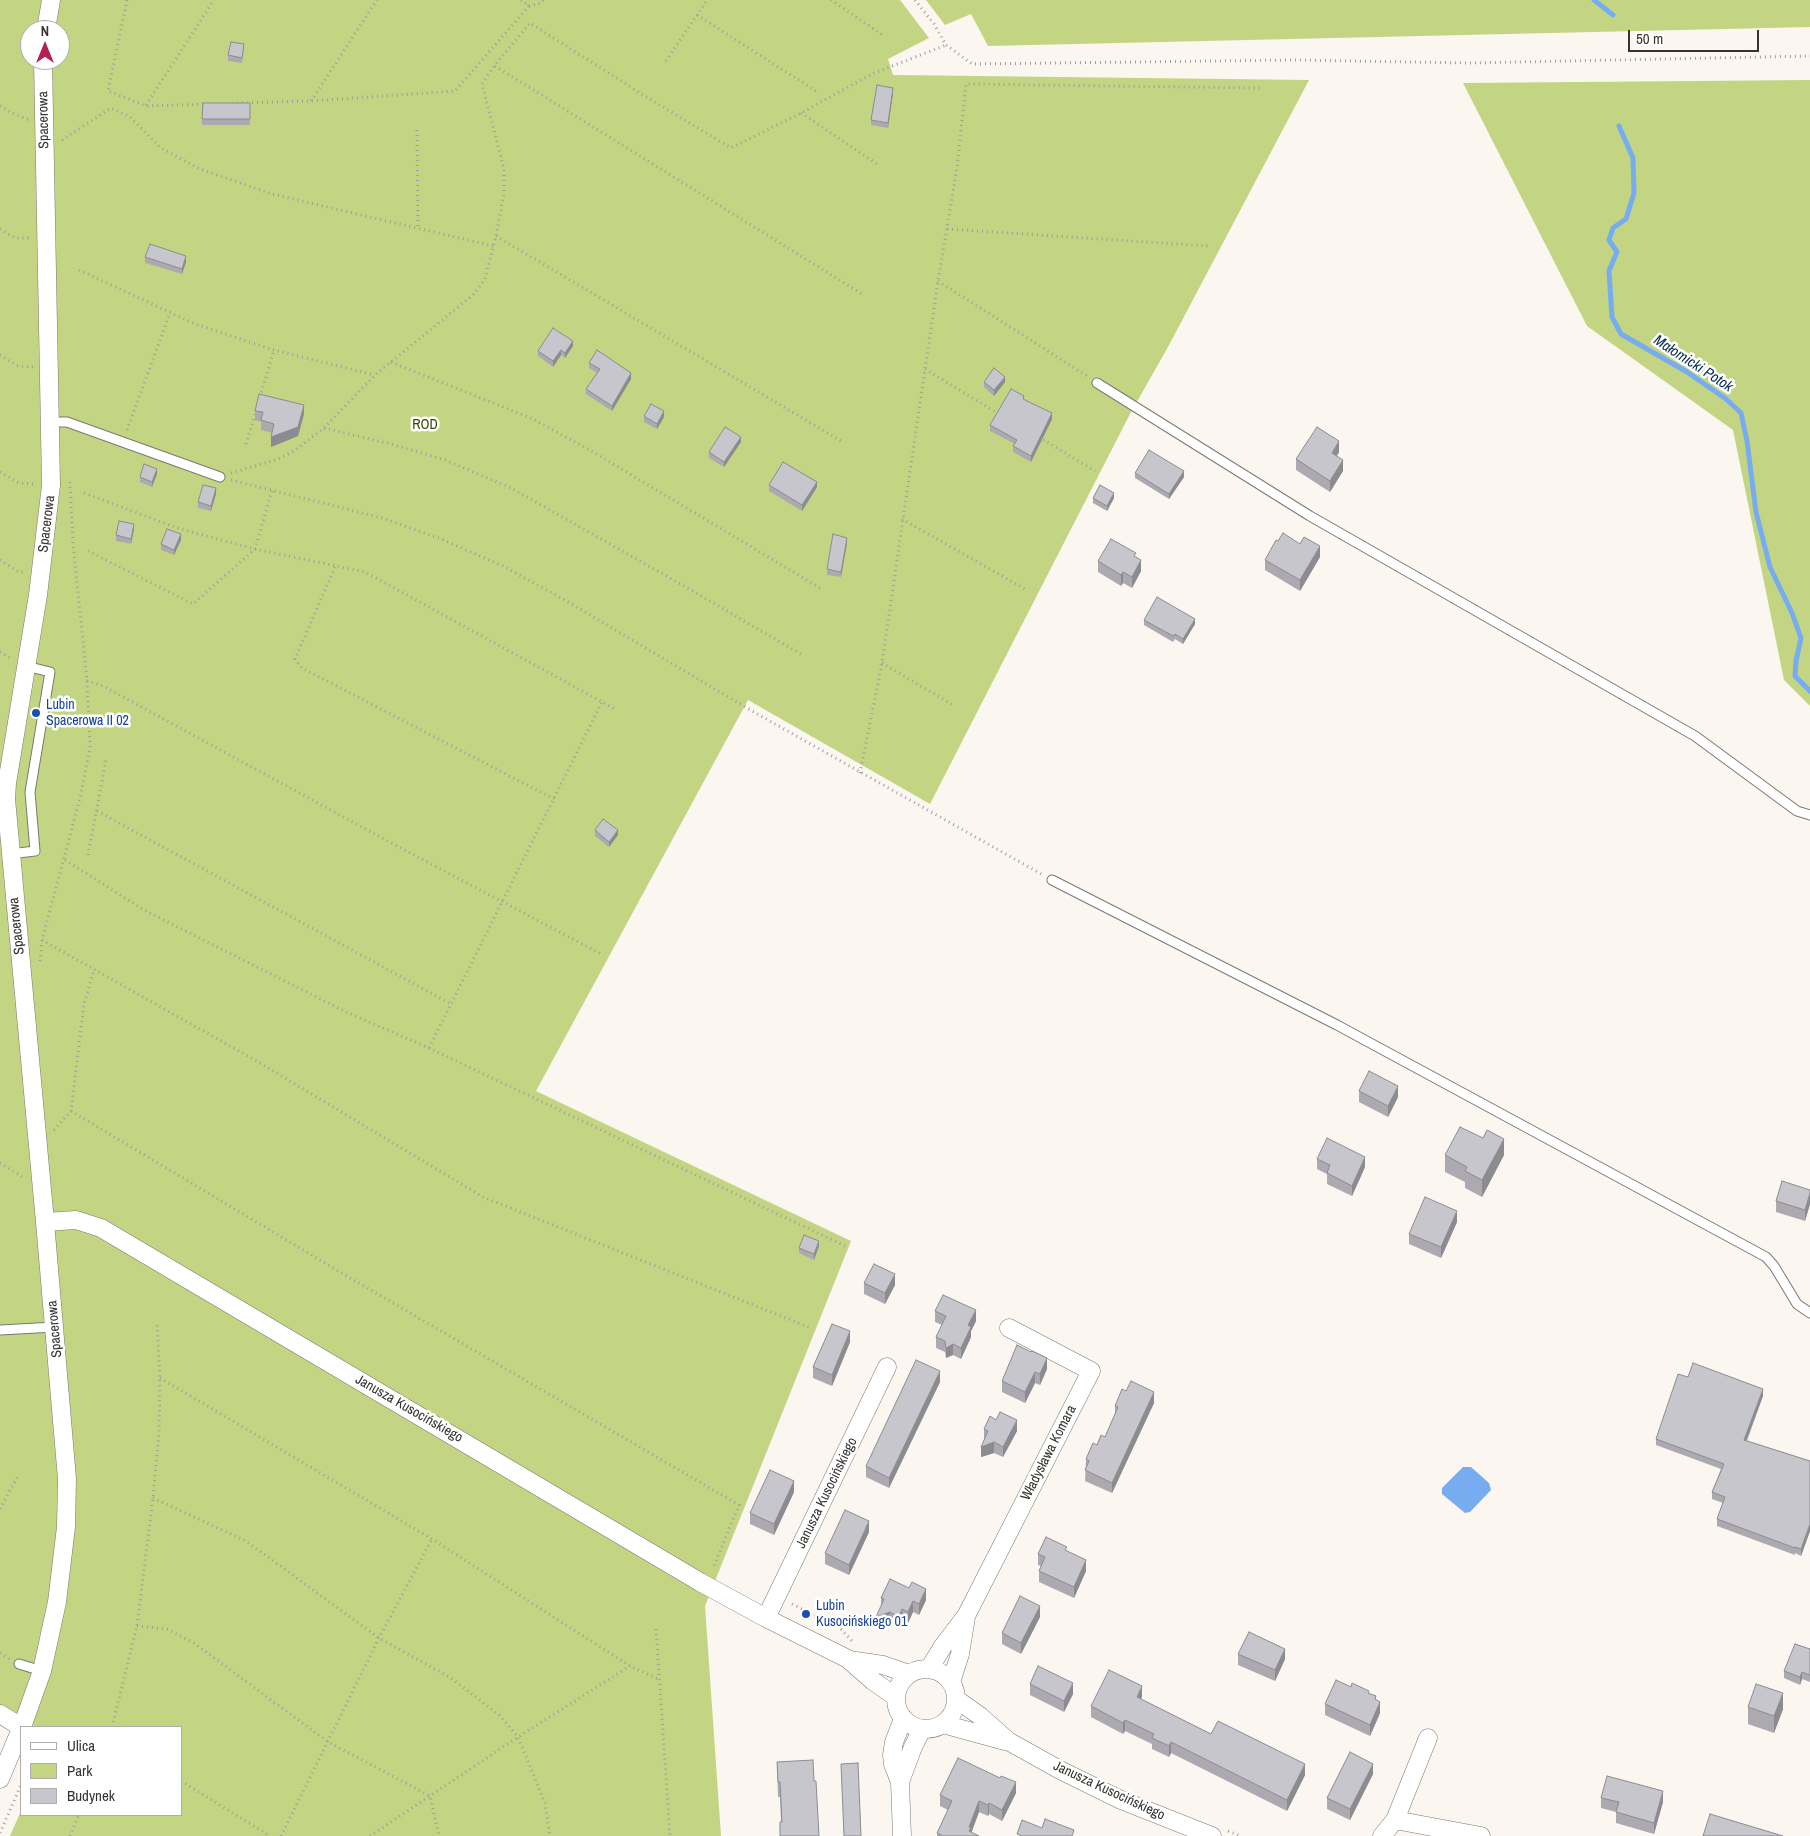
<!DOCTYPE html>
<html>
<head>
<meta charset="utf-8">
<style>
	body { margin:0 }
	#map { position:relative; width:1810px; height:1836px; overflow:hidden; background:#fbf6f0; font-family:"Archivo Narrow",sans-serif }
	canvas { display:block }
	.legend { position:absolute; left:20px; top:1726px; width:162px; height:90px; box-sizing:border-box; background:#fff; border:1px solid #aeadac; margin:0; padding:6px 9px; list-style:none; font-size:15px; color:#343330 }
	.legend li { display:flex; align-items:center; gap:10px; height:25px }
	.legend b { width:25px; border:1px solid #aeadac }
	.north { position:absolute; left:20px; top:20px; width:50px; height:50px; box-sizing:border-box; background:#fff; border:1px solid #aeadac; border-radius:50%; rotate:0deg; font-size:14px; font-weight:700; line-height:20px; text-align:center; color:#343330 }
	.north::after { content:''; display:block; margin:auto; width:18px; height:22px; background:#b2214f; clip-path:polygon(50% 0,100% 100%,50% 72%,0 100%) }
	.scale { position:absolute; left:1628px; top:30px; width:131px; height:22px; box-sizing:border-box; border:2px solid #343330; border-top:0; padding-left:6px; font-size:15px; line-height:18px; white-space:nowrap; color:#343330; -webkit-text-stroke:4px #fff; paint-order:stroke }
</style>
</head>
<body>
<div id="map">
<canvas width="1810" height="1836"></canvas>
<ul class="legend">
<li><b style="height:6px;background:#fff"></b>Ulica</li>
<li><b style="height:14px;background:#c3d582"></b>Park</li>
<li><b style="height:14px;background:#c8c6cd"></b>Budynek</li>
</ul>
<div class="north">N</div>
<div class="scale">50 m</div>
</div>
<script>
const g = document.querySelector('canvas').getContext('2d');
g.lineJoin = 'round';
function fillPath(path, color) { g.fillStyle = color; g.fill(path, 'evenodd'); }
const toPath = rows => new Path2D(rows.map(r => 'M' + r).join(''));
function strokePath(path, color, width, dash) { g.strokeStyle = color; g.lineWidth = width; g.lineCap = dash ? 'butt' : 'round'; g.setLineDash(dash || []); g.stroke(path); }
function write(font, color, halo, rows, align = 'center') {
  g.font = font + ' "Archivo Narrow",sans-serif'; g.lineWidth = 5; g.setLineDash([]); g.textBaseline = 'middle'; g.strokeStyle = halo; g.fillStyle = color; for (const [text, x, y, turn = 0] of rows) {
    g.save(); g.translate(x, y); g.rotate((+turn || 0) * Math.PI / 180); g.textAlign = isNaN(turn) ? turn : align; if (halo) g.strokeText(text, 0, 0); g.fillText(text, 0, 0); g.restore();
  }
}
fillPath(toPath([
	[0,0,900,0,929,38,888,59,893,75,1309,80,1168,347,1130,414,930,804,748,700,536,1091,851,1241,705,1606,721,1836,10,1836,21,1811,21,1815,181,1815,181,1727,36,1727,0,1706],
	[30,30,60,30,60,60,30,60],
	[926,0,1810,0,1810,27,988,46,971,14,945,25],
	[1810,80,1810,706,1784,680,1733,430,1587,326,1463,83]
]), '#c3d582');
fillPath(toPath([
	[1463,1467,1471,1467,1489,1483,1491,1490,1470,1512,1465,1513,1442,1494,1442,1488]
]), '#77acf1');
strokePath(toPath([
	[1594,0,1613,15],
	[1619,126,1633,158,1634,193,1626,219,1613,228,1609,240,1617,252,1609,271,1612,317,1621,334,1687,372,1726,399,1741,413,1747,441,1756,512,1770,567,1792,613,1801,638,1796,661,1795,676,1810,691]
]), '#77acf1', 5);
const lane = toPath([
	[1097,383,1310,516,1695,736,1797,811,1810,815],
	[49,422,67,422,220,477],
	[10,854,35,851,30,792,50,672,26,666],
	[1052,880,1337,1025,1766,1257,1774,1266,1797,1304,1810,1313],
	[0,1330,55,1327],
	[19,1664,42,1671]
]);
const street = toPath([
	[46,30,51,0],
	[45,1222,76,1220,101,1228,700,1582,766,1618,848,1659,873,1681,896,1697],
	[766,1618,887,1367],
	[849,1660,883,1665,909,1674],
	[929,1669,943,1646,966,1616,1091,1371,1009,1328],
	'896 1699a30 30 0 1 1 60 0a30 30 0 1 1-60 0Z',
	[951,1682,960,1654,966,1617],
	[956,1699,980,1716,1008,1741,1060,1770,1121,1800,1212,1836],
	[0,1714,21,1727],
	[943,1724,1005,1741],
	[22,1727,42,1671,57,1602,66,1527,67,1479,45,1222,6,799,7,783,38,595,51,485,43,60],
	[0,1779,21,1729],
	[900,1782,913,1747,922,1729],
	[1395,1820,1481,1836],
	[902,1836,900,1782,893,1764,892,1755,894,1742,903,1719],
	[1382,1836,1395,1820,1428,1738]
]);
strokePath(lane, '#7c7872', 11);
strokePath(street, '#7c7872', 19);
strokePath(toPath([
	[127,0,108,91,146,106,206,104],
	[831,0,884,36],
	[915,0,934,24,946,45,972,64,1294,60,1469,63,1810,56],
	[529,6,541,3,543,0],
	[697,15,816,91],
	[61,56,64,35],
	[666,61,707,0],
	[495,66,862,294],
	[311,101,377,0],
	[237,103,310,101,455,91,529,6,521,0],
	[146,105,214,0],
	[0,106,12,113,29,120],
	[801,113,880,166],
	[417,130,418,230],
	[62,140,111,108,130,117,161,148,200,169,272,194,493,246],
	[0,229,15,238,31,238],
	[947,229,1209,246],
	[496,236,841,441],
	[79,270,195,324,274,350,374,375],
	[938,281,1087,376],
	[0,355,18,366,33,367],
	[391,362,533,419,588,449,820,588],
	[925,369,999,414],
	[260,397,274,350],
	[324,428,391,444,445,460,511,488,684,586,804,656],
	[127,430,170,313],
	[1039,437,1095,471],
	[246,444,256,411],
	[0,472,19,483,36,484],
	[231,473,276,460,294,451,324,428,375,375,473,295,485,279,496,236,504,193,504,169,482,84,494,66,530,23,648,98,731,148,801,113,872,74,946,45],
	[231,480,382,518,441,539,503,566,563,599,752,711,1043,875],
	[84,493,180,529,255,549,365,572,615,709],
	[902,519,1025,589],
	[88,551,193,604,255,549,272,490],
	[0,560,19,572,25,572],
	[335,567,295,659,302,668,554,799],
	[0,652,10,658],
	[882,663,953,705],
	[87,681,103,686,382,838,603,955],
	[860,773,882,663,938,281,957,168,966,84,1261,88],
	[97,811,451,1004],
	[88,855,106,760],
	[65,860,144,910,346,1012,429,1048,847,1247],
	[42,940,260,1063,483,1197,811,1328],
	[40,961,42,940,81,794,90,747,87,681,73,543,70,482],
	[429,1048,602,702],
	[71,1111,345,1275,739,1505,713,1568],
	[54,1130,71,1111,84,1004,94,969],
	[0,1163,24,1178],
	[160,1378,432,1539,630,1666,660,1680],
	[153,1498,246,1541,379,1638,451,1678,499,1715,518,1737,545,1803,550,1836],
	[0,1509,18,1476],
	[792,1604,840,1628,852,1641],
	[137,1626,167,1629,194,1643,328,1742,430,1796,439,1836],
	[656,1629,670,1836],
	[0,1653,9,1659],
	[112,1727,137,1626,153,1498,159,1433,160,1378,157,1324],
	[181,1781,270,1836],
	[1228,1831,1241,1836],
	[0,1833,21,1785],
	[70,1836,79,1815],
	[281,1836,379,1638,432,1539],
	[370,1836,518,1737,630,1666]
]), '#a19d99', 3, [1, 4]);
strokePath(lane, '#fff', 9);
strokePath(street, '#fff', 18);
fillPath(toPath([
	[244,49,242,63,228,61,228,55],
	[893,93,888,128,871,125,871,120],
	[250,103,250,125,202,125,202,119],
	[145,257,186,262,182,274,145,263],
	[573,346,565,358,561,355,553,367,538,356,538,351],
	[589,363,631,379,612,411,586,394,586,389,597,373,589,368],
	[984,382,1005,382,994,396,984,387],
	[1024,400,1052,419,1031,462,1013,452,1013,446,1015,444,990,431,990,425],
	[255,411,304,414,298,436,271,447,272,433,261,430,261,422,255,420],
	[644,416,664,417,657,429,644,422],
	[741,442,724,467,709,458,709,452],
	[1339,452,1337,456,1343,471,1330,492,1296,470,1296,459],
	[1135,473,1184,477,1169,499,1135,478],
	[157,474,152,487,140,482,140,477],
	[769,485,817,487,802,511,769,491],
	[216,494,211,511,198,508,198,502],
	[1093,498,1114,498,1107,511,1093,503],
	[134,529,131,544,116,541,116,535],
	[181,540,174,555,161,550,161,544],
	[847,543,841,577,827,575,827,569],
	[1136,557,1141,571,1132,588,1123,583,1121,586,1098,572,1098,561],
	[1320,557,1300,591,1265,570,1265,560],
	[1144,620,1195,624,1183,644,1175,639,1173,642,1144,625],
	[595,830,618,835,609,847,595,836],
	[1359,1091,1398,1097,1388,1117,1359,1102],
	[1445,1155,1504,1155,1482,1197,1465,1188,1465,1182,1445,1172],
	[1317,1159,1365,1167,1352,1196,1327,1184,1327,1174,1317,1169],
	[1810,1190,1810,1204,1805,1221,1776,1212,1776,1201],
	[1457,1222,1441,1258,1409,1244,1409,1234],
	[819,1246,814,1260,799,1253,799,1248],
	[864,1283,895,1285,885,1304,864,1294],
	[935,1311,976,1321,971,1331,971,1337,961,1359,953,1355,946,1358,945,1352,936,1348,936,1337,942,1325,935,1322],
	[850,1342,832,1386,813,1378,813,1367],
	[1031,1352,1047,1369,1040,1385,1035,1383,1025,1403,1002,1392,1002,1381],
	[1688,1377,1763,1396,1747,1441,1810,1461,1810,1531,1801,1556,1795,1553,1795,1555,1717,1526,1717,1519,1723,1503,1712,1499,1712,1492,1721,1469,1656,1445,1656,1439],
	[940,1382,889,1488,866,1477,866,1466],
	[1154,1403,1112,1493,1085,1481,1086,1459,1097,1445,1105,1437,1115,1415,1115,1406],
	[996,1420,1017,1431,1003,1457,994,1453,981,1457,984,1440,984,1429],
	[794,1492,774,1535,750,1524,750,1513],
	[869,1532,849,1575,825,1564,825,1553],
	[1067,1551,1086,1571,1074,1598,1039,1582,1039,1571,1041,1566,1038,1565,1038,1554],
	[881,1598,926,1600,919,1615,913,1612,908,1623,902,1620,899,1628,890,1623,876,1628,881,1607],
	[1040,1617,1021,1654,1002,1644,1002,1633],
	[1810,1649,1810,1682,1802,1679,1800,1685,1784,1678,1784,1671],
	[1238,1654,1285,1659,1275,1681,1238,1665],
	[1030,1684,1073,1694,1064,1712,1030,1695],
	[1351,1687,1369,1693,1376,1699,1380,1713,1370,1736,1325,1715,1325,1704],
	[1142,1697,1141,1699,1211,1734,1305,1775,1287,1811,1171,1753,1169,1757,1152,1749,1152,1744,1125,1731,1123,1734,1091,1717,1091,1706],
	[1748,1707,1783,1709,1774,1733,1748,1724],
	[777,1762,814,1781,819,1836,780,1836,780,1822,781,1822,780,1797,778,1797],
	[1373,1774,1350,1820,1327,1809,1327,1798],
	[1016,1793,1002,1821,989,1814,988,1816,979,1812,971,1832,979,1836,937,1836,937,1833,948,1810,940,1806,940,1795],
	[1601,1798,1663,1802,1654,1834,1616,1823,1616,1812,1601,1808]
]), '#acaab0');
fillPath(toPath([
	[893,88,893,93,888,128,888,123],
	[186,256,186,262,182,274,182,269],
	[573,341,573,346,565,358,565,353],
	[561,350,561,355,553,367,553,361],
	[631,373,631,379,612,411,612,406],
	[1005,377,1005,382,994,396,994,390],
	[304,405,304,414,298,436,271,447,271,437],
	[664,411,664,417,657,429,657,424],
	[1052,413,1052,419,1031,462,1031,456],
	[741,437,741,442,724,467,724,462],
	[1339,441,1339,452,1332,464,1332,453],
	[1343,460,1343,471,1330,492,1330,481],
	[157,469,157,474,152,487,152,482],
	[1184,471,1184,477,1169,499,1169,494],
	[817,482,817,487,802,511,802,505],
	[216,488,216,494,211,511,211,506],
	[1114,493,1114,498,1107,511,1107,506],
	[134,524,134,529,131,544,131,539],
	[181,534,181,540,174,555,174,550],
	[847,538,847,543,841,577,841,572],
	[1320,546,1320,557,1300,591,1300,580],
	[1141,560,1141,571,1132,588,1132,577],
	[1123,572,1123,583,1121,586,1121,575],
	[1195,619,1195,624,1183,644,1183,639],
	[618,830,618,835,609,847,609,842],
	[1398,1086,1398,1097,1388,1117,1388,1106],
	[1504,1139,1504,1155,1482,1197,1482,1180],
	[1365,1157,1365,1167,1352,1196,1352,1186],
	[1810,1193,1810,1204,1805,1221,1805,1210],
	[1457,1211,1457,1222,1441,1258,1441,1247],
	[819,1241,819,1246,814,1260,814,1254],
	[895,1274,895,1285,885,1304,885,1293],
	[976,1310,976,1321,971,1331,971,1337,961,1359,961,1348,968,1325],
	[850,1331,850,1342,832,1386,832,1375],
	[953,1344,953,1355,946,1358,946,1348],
	[1047,1358,1047,1369,1040,1385,1040,1374],
	[940,1371,940,1382,889,1488,889,1478],
	[1035,1372,1035,1383,1025,1403,1025,1392],
	[1763,1389,1763,1396,1744,1446,1744,1440],
	[1154,1392,1154,1403,1112,1493,1112,1483],
	[1017,1420,1017,1431,1003,1457,1003,1447],
	[994,1442,994,1453,981,1457,981,1447],
	[794,1481,794,1492,774,1535,774,1524],
	[869,1521,869,1532,849,1575,849,1565],
	[1810,1524,1810,1531,1801,1556,1801,1549],
	[1086,1560,1086,1571,1074,1598,1074,1587],
	[926,1589,926,1600,919,1615,919,1604],
	[913,1601,913,1612,908,1623,908,1612],
	[1040,1606,1040,1617,1021,1654,1021,1643],
	[902,1609,902,1620,899,1628,899,1617],
	[890,1612,890,1623,876,1628,876,1617],
	[1285,1649,1285,1659,1275,1681,1275,1670],
	[1802,1672,1802,1679,1800,1685,1800,1677],
	[1073,1683,1073,1694,1064,1712,1064,1701],
	[1142,1686,1142,1697,1137,1708,1137,1697],
	[1783,1693,1783,1709,1774,1733,1774,1716],
	[1380,1702,1380,1713,1370,1736,1370,1725],
	[1125,1720,1125,1731,1123,1734,1123,1723],
	[1171,1742,1171,1753,1169,1757,1169,1746],
	[1305,1764,1305,1775,1287,1811,1287,1800],
	[1373,1764,1373,1774,1350,1820,1350,1809],
	[1016,1782,1016,1793,1002,1821,1002,1810],
	[1663,1791,1663,1802,1654,1834,1654,1823],
	[979,1801,979,1812,971,1834,969,1836,969,1827],
	[989,1803,989,1814,988,1816,988,1805]
]), '#8c8b90');
const building = toPath([
	[231,42,244,44,242,58,228,55,231,42],
	[877,85,893,88,888,123,871,120,877,85],
	[203,103,250,103,250,119,202,119,203,103],
	[150,244,186,256,182,269,145,257,150,244],
	[553,328,573,341,565,353,561,350,553,361,538,351,553,328],
	[597,350,631,373,612,406,586,389,600,369,589,363,597,350],
	[994,368,1005,377,994,390,984,382,994,368],
	[1011,389,1024,396,1023,399,1052,413,1031,456,1013,446,1017,440,990,425,1011,389],
	[259,394,304,405,298,427,271,437,274,424,261,420,263,412,255,411,259,394],
	[651,404,664,411,657,424,644,416,651,404],
	[725,427,741,437,724,462,709,452,725,427],
	[1317,427,1339,441,1332,453,1343,460,1330,481,1296,459,1317,427],
	[1149,450,1184,471,1169,494,1135,473,1149,450],
	[783,462,817,482,802,505,769,485,783,462],
	[144,464,157,469,152,482,140,477,144,464],
	[203,485,216,488,211,506,198,502,203,485],
	[1100,485,1114,493,1107,506,1093,498,1100,485],
	[119,521,134,524,131,539,116,535,119,521],
	[167,529,181,534,174,550,161,544,167,529],
	[1283,533,1300,544,1304,537,1320,546,1300,580,1265,560,1276,540,1278,541,1283,533],
	[833,534,847,538,841,572,827,569,833,534],
	[1111,539,1136,553,1134,556,1141,560,1132,577,1123,572,1121,575,1098,561,1111,539],
	[1157,597,1195,619,1183,639,1175,634,1173,636,1144,620,1157,597],
	[603,819,618,830,609,842,595,830,603,819],
	[1369,1071,1398,1086,1388,1106,1359,1091,1369,1071],
	[1460,1127,1483,1138,1487,1130,1504,1139,1482,1180,1465,1171,1467,1167,1445,1155,1460,1127],
	[1327,1138,1365,1157,1352,1186,1327,1173,1330,1165,1317,1159,1327,1138],
	[1782,1181,1810,1190,1810,1193,1805,1210,1776,1201,1782,1181],
	[1425,1197,1457,1211,1441,1247,1409,1234,1425,1197],
	[804,1235,819,1241,814,1254,799,1248,804,1235],
	[874,1264,895,1274,885,1293,864,1283,874,1264],
	[943,1295,976,1310,968,1325,971,1327,961,1348,953,1344,946,1348,945,1341,936,1337,946,1316,935,1311,943,1295],
	[832,1324,850,1331,832,1375,813,1367,832,1324],
	[1017,1345,1031,1352,1032,1351,1047,1358,1040,1374,1035,1372,1025,1392,1002,1381,1017,1345],
	[916,1360,940,1371,889,1478,866,1466,916,1360],
	[1693,1363,1763,1389,1744,1440,1810,1461,1810,1524,1801,1549,1795,1547,1795,1548,1717,1519,1725,1497,1712,1492,1724,1464,1656,1439,1678,1374,1688,1377,1693,1363],
	[1131,1381,1154,1392,1112,1483,1085,1470,1089,1461,1086,1459,1093,1443,1097,1445,1101,1435,1105,1437,1118,1407,1115,1406,1122,1389,1126,1391,1131,1381],
	[1000,1412,1017,1420,1003,1447,994,1442,981,1447,988,1431,984,1429,990,1416,996,1420,1000,1412],
	[770,1470,794,1481,774,1524,750,1513,770,1470],
	[845,1510,869,1521,849,1565,825,1553,845,1510],
	[1046,1537,1067,1547,1065,1550,1086,1560,1074,1587,1039,1571,1045,1557,1038,1554,1046,1537],
	[890,1579,909,1588,912,1582,926,1589,919,1604,913,1601,908,1612,902,1609,899,1617,890,1612,876,1617,884,1599,881,1598,890,1579],
	[1020,1596,1040,1606,1021,1643,1002,1633,1020,1596],
	[1249,1632,1285,1649,1275,1670,1238,1654,1249,1632],
	[1795,1644,1810,1649,1810,1675,1802,1672,1800,1677,1784,1671,1795,1644],
	[1038,1666,1073,1683,1064,1701,1030,1684,1038,1666],
	[1109,1670,1142,1686,1137,1697,1211,1734,1218,1721,1305,1764,1287,1800,1171,1742,1169,1746,1152,1738,1154,1734,1125,1720,1123,1723,1091,1706,1109,1670],
	[1336,1680,1351,1687,1352,1683,1369,1691,1368,1693,1376,1696,1375,1699,1380,1702,1370,1725,1325,1704,1336,1680],
	[1756,1684,1783,1693,1774,1716,1748,1707,1756,1684],
	[1350,1752,1373,1764,1350,1809,1327,1798,1350,1752],
	[958,1758,1000,1778,1001,1776,1016,1782,1002,1810,989,1803,988,1805,979,1801,969,1827,971,1828,969,1831,979,1836,943,1836,937,1833,952,1801,940,1795,958,1758],
	[813,1760,814,1781,816,1781,819,1836,780,1836,780,1822,782,1822,780,1782,778,1782,777,1762,813,1760],
	[858,1763,861,1836,844,1836,841,1764,858,1763],
	[1607,1776,1663,1791,1654,1823,1616,1812,1619,1802,1601,1798,1607,1776],
	[1710,1814,1783,1836,1703,1836,1710,1814],
	[1045,1819,1074,1830,1072,1836,1022,1836,1017,1834,1022,1820,1042,1828,1045,1819]
]);
fillPath(building, '#c8c6cd');
strokePath(building, '#8c8b90', 1);
for (const [x, y, r, color] of [
	[36,713,5,"#1a4fb4"],
	[806,1614,5,"#1a4fb4"]
]) { const dot = new Path2D(); dot.arc(x, y, r, 0, 2 * Math.PI); g.fillStyle = color; g.fill(dot); strokePath(dot, '#fff', 2); }
write('14px', '#343330', '#fff', [
	["Spacerowa",44,120,-91],
	["Spacerowa",47,524,-83],
	["Spacerowa",17,926,-96],
	["Spacerowa",55,1329,-95],
	["Janusza Kusocińskiego",409,1409,30],
	["Władysława Komara",1049,1453,-63],
	["Janusza Kusocińskiego",827,1493,-64],
	["Janusza Kusocińskiego",1109,1791,25]
]);
write('14px', '#384300', '#fff', [
	["ROD",425,425]
]);
write('14px', '#164399', '#fff', [
	["Lubin",46,705],
	["Spacerowa II 02",46,721],
	["Lubin",816,1606],
	["Kusocińskiego 01",816,1622]
], 'left');
write('italic 15px', '#072c56', '#fff', [
	["Małomicki Potok",1693,364,33]
]);
</script>
</body>
</html>
